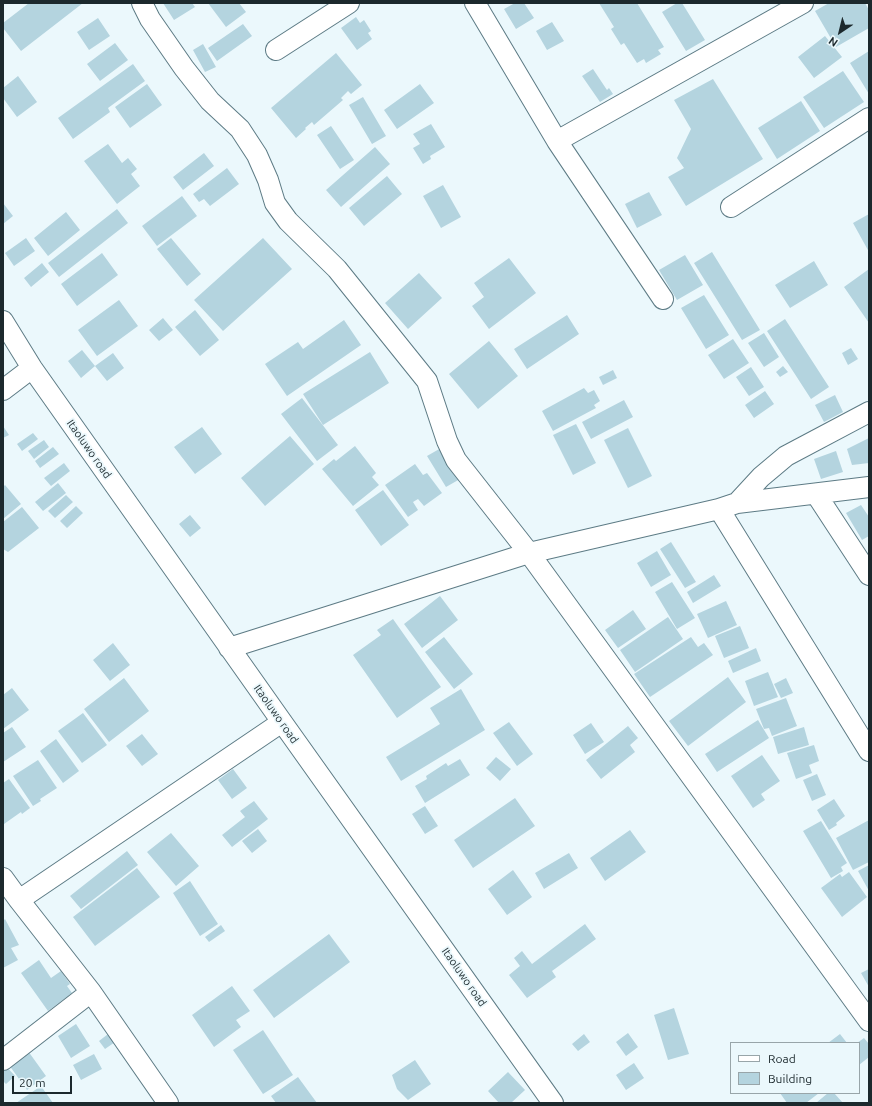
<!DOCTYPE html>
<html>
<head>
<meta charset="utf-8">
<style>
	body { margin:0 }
	#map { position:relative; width:872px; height:1106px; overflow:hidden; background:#ebf8fc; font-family:Ubuntu,sans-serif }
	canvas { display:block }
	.frame { position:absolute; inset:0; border:4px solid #1c292d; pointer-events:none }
	.legend { position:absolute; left:730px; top:1042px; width:130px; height:52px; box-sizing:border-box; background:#ebf8fc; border:1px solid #98a5a9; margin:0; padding:5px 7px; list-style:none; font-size:12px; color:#1c292d }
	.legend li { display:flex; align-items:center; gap:8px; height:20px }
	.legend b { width:20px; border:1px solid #98a5a9 }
	.north { position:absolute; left:820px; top:12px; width:40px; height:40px; -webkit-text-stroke:3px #ebf8fc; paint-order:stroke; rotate:215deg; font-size:11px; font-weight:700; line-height:16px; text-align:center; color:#1c292d }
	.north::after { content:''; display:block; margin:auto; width:14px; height:18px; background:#1c292d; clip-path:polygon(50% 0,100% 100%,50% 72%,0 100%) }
	.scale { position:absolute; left:12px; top:1076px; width:60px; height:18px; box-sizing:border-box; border:2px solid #1c292d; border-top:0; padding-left:5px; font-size:12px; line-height:14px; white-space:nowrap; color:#1c292d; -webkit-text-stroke:3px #ebf8fc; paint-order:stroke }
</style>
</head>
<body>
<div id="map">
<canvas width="872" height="1106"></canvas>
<div class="frame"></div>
<ul class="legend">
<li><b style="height:5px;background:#fff"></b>Road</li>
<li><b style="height:11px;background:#b4d4df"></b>Building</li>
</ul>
<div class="north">N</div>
<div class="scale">20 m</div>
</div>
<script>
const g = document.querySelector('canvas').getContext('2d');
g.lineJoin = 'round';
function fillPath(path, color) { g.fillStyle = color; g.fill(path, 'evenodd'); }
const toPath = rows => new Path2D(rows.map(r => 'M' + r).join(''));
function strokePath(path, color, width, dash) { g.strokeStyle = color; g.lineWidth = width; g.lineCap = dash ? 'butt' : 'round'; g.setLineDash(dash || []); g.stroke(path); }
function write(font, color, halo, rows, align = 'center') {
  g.font = font + ' Ubuntu,sans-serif'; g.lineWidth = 3.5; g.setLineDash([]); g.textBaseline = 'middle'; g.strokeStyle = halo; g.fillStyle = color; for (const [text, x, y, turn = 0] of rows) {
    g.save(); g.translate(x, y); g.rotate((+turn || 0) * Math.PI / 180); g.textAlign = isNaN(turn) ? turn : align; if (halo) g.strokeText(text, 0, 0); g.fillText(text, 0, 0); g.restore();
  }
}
fillPath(toPath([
	[29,3,83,3,21,51,3,28,3,23],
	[163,3,192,3,195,7,174,20],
	[208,3,239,3,246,12,226,27],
	[515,3,524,3,534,18,516,29,504,9],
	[599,3,637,3,664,47,658,50,661,54,646,63,644,59,637,63,624,43,621,45,611,29,614,27],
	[677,3,682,3,705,40,686,51,662,12],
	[829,3,865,3,869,10,869,28,836,47,815,11],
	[356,17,360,23,364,20,371,31,368,33,372,39,357,50,341,28],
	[98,18,110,36,89,50,77,32],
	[552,22,564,41,547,50,536,31],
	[243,24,252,36,217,61,208,48],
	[825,36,842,57,814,78,798,57],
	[115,43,128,60,100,81,87,64],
	[203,44,216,67,205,72,193,50],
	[869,51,869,94,850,63],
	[336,53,362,85,351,94,348,91,341,98,343,100,314,125,312,122,305,128,306,129,296,138,271,108],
	[133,64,145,81,108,108,110,112,73,139,58,118],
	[593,69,607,90,609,88,613,94,600,102,582,76],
	[843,71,864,102,824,128,803,97],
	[18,76,37,102,17,117,3,98,3,88],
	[713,79,763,159,686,206,668,177,684,168,677,158,691,129,674,100],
	[147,84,162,105,130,128,115,107],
	[420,84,434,103,397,129,384,110],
	[363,97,386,136,372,144,349,105],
	[801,101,820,131,777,159,758,128],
	[431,124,445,147,430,156,431,159,423,164,413,148,420,144,413,134],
	[331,126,354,160,340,169,317,135],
	[108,144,122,163,128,158,137,169,131,174,140,186,117,204,84,161],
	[375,147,390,164,341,207,326,190],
	[204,153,214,166,183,190,173,177],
	[227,168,239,184,210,206,204,199,199,202,193,194],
	[387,176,402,194,364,226,349,208],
	[443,185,461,217,441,228,423,196],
	[649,192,662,215,637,228,625,204],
	[182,196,197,216,157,246,142,226],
	[3,203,13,216,3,224],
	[117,209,128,223,59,277,48,263],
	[66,212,80,230,48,256,34,238],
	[869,214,869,252,853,223],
	[26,238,35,251,14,266,5,253],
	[171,238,201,274,187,286,157,249],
	[263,238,292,269,223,331,194,300],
	[712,252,760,330,742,340,694,263],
	[102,253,118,275,77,306,61,284],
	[685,255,703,285,677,300,659,270],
	[509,258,536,293,489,329,472,306,484,297,474,283],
	[814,261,828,285,790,308,775,285],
	[42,263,49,272,31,287,24,278],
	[869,269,869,323,844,287],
	[419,273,442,298,408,329,385,303],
	[704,295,729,335,706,349,681,308],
	[119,300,138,326,97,356,78,330],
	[195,310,219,340,200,356,175,327],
	[567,315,579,334,527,369,514,349],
	[163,318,173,330,159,341,149,330],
	[785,319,829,387,811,399,767,331],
	[344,320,361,345,287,396,265,364,298,342,303,349],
	[764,333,779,357,764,367,748,343],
	[733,339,749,363,724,379,708,355],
	[489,341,518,376,478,409,449,374],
	[851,348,858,359,848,365,842,353],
	[82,350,95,366,81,378,68,361],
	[370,352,389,383,323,425,303,394],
	[113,353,124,368,107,381,95,366],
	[783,366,788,372,780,377,776,372],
	[751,367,764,387,749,396,736,377],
	[613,370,617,378,603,385,599,377],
	[584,388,588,393,594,390,600,401,594,405,596,408,553,431,542,411],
	[765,391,774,404,754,418,745,405],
	[835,395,843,412,824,422,815,405],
	[302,398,338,445,317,461,281,414],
	[624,400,633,417,591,439,582,422],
	[576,424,596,463,573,475,553,435],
	[3,426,9,435,3,438],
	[202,427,222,454,195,474,174,447],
	[628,428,652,476,628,488,604,440],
	[33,433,38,439,22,451,17,444],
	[290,436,314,464,265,506,241,478],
	[869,438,869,463,852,465,847,449],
	[44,440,49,447,34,459,28,451],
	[355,446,376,473,372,477,379,485,353,506,322,469,334,459,336,461],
	[53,447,59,454,40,468,35,461],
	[441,448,460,479,446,487,427,456],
	[836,451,843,472,821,479,814,459],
	[64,463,70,471,51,486,44,478],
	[415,464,423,475,427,473,442,493,424,506,418,499,413,502,418,510,408,517,385,485],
	[58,483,66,493,43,511,35,502],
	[5,485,21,504,3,519,3,487],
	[383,490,409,525,381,546,355,510],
	[66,495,73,502,55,518,48,511],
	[861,505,869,517,869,536,862,540,846,513],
	[76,506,83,513,67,528,60,521],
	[22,507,39,528,8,552,3,549,3,522],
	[190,515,201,528,190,537,179,524],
	[671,542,696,582,685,588,660,549],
	[657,551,671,575,651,587,637,563],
	[714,575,721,586,693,603,687,592],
	[672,582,695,618,677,629,655,592],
	[440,596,458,620,422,648,404,624],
	[726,601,737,625,708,638,697,614],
	[633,610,646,629,618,648,605,630],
	[668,617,683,639,635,672,620,650],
	[393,619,441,687,397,718,353,655,381,635,377,630],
	[740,626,749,648,724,658,715,636],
	[444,637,473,674,454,689,425,652],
	[691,637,698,647,704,643,713,655,650,697,634,674],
	[113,643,130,665,110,681,93,660],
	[756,648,761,661,733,673,728,661],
	[768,672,778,697,754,706,745,681],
	[728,677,746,702,688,746,669,721],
	[124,678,149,711,109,742,84,709],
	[786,678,793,693,781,698,774,684],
	[12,688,29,710,3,729,3,695],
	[461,689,485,730,401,781,386,757,440,724,430,708],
	[786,698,797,726,772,736,769,728,764,729,756,709],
	[83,713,107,745,82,763,58,731],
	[758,720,769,738,717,772,705,754],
	[509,722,533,754,517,766,493,733],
	[591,723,604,742,585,754,573,735],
	[628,726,638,738,630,745,635,752,601,779,586,760],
	[12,727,26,747,3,762,3,733],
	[804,727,809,745,778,754,773,737],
	[142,734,158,754,142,766,126,746],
	[56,739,79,771,63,783,40,751],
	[814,745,819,761,809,765,812,773,796,779,787,753],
	[762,755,780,781,761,794,765,800,753,808,731,776],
	[496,757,511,769,500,781,486,768],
	[460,759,470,775,425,803,415,786,427,779,426,776,446,763,448,766],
	[38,760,57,788,40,799,41,801,33,806,13,776],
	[233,769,247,788,232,799,218,780],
	[817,774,826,795,812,801,803,780],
	[9,779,30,808,22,814,21,812,4,824,3,783],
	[515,798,535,826,473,868,454,840],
	[834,799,845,816,836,823,837,825,829,830,817,810],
	[254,801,268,819,232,847,222,835,245,817,240,811],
	[425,806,438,826,425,834,412,814],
	[869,820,869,862,853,870,836,838],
	[821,821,847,863,841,867,843,871,831,878,803,831],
	[258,829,267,841,252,853,242,841],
	[630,830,646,852,605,881,590,858],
	[171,833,199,866,176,886,147,852],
	[127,851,138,865,81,909,70,896],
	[569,853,578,868,544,889,535,873],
	[869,865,869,891,858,871],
	[137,868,160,897,95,946,73,917],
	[513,870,532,897,507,915,488,889],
	[849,872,867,897,842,917,821,888,840,874,842,877],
	[190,881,218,924,200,936,173,893],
	[5,919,19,945,11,948,18,960,3,968,3,921],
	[585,924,596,939,552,971,556,977,527,998,509,975,520,966,514,958,522,951,532,964],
	[221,925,225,931,209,942,205,937],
	[329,934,350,962,274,1018,253,990],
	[39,960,51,978,61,971,70,984,67,986,72,993,48,1011,21,973],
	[869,969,869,987,861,973],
	[232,986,250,1011,236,1020,241,1027,214,1047,192,1015],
	[674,1008,689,1054,668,1060,654,1015],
	[76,1024,90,1046,71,1058,58,1036],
	[263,1030,293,1075,263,1094,233,1050],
	[112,1031,118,1040,105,1049,99,1041],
	[628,1033,638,1047,626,1056,616,1042],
	[584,1034,590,1042,578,1051,572,1044],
	[840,1034,847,1043,828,1043],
	[864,1038,869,1044,869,1057,859,1065,859,1043,857,1043],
	[28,1051,46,1076,27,1090,9,1065],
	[94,1054,102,1069,81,1080,73,1065],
	[415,1060,431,1084,408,1100,397,1089,392,1075],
	[634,1063,644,1078,626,1090,616,1075],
	[6,1066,15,1076,6,1084,3,1081,3,1069],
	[508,1072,525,1090,511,1103,499,1103,488,1091],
	[298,1077,317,1103,276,1103,271,1096],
	[41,1086,53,1103,16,1103],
	[780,1093,819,1093,806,1103,787,1103],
	[828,1093,834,1093,843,1103,816,1103]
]), '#b4d4df');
const minor = toPath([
	[142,3,150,19,184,68,210,101,240,129,257,155,268,180,275,203,288,221,337,269,427,381,447,441,456,460,529,553,869,1021],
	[475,3,557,141,803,3],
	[276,50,349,3],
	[557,141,663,299],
	[731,207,869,118],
	[3,321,32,368,282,722,553,1103],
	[3,390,32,368],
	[816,494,869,575],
	[737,503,869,487],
	[719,509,869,751],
	[229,648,529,553,719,509,737,503,761,477,786,456,869,412],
	[3,878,19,900,91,992,168,1103],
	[19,900,282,722],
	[3,1060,91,992]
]);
strokePath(minor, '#5d7b85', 22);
strokePath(minor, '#fff', 20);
write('11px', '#1c292d', '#ebf8fc', [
	["Itaoluwo road",89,449,55],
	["Itaoluwo road",276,714,55],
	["Itaoluwo road",464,977,55]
]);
</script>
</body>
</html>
